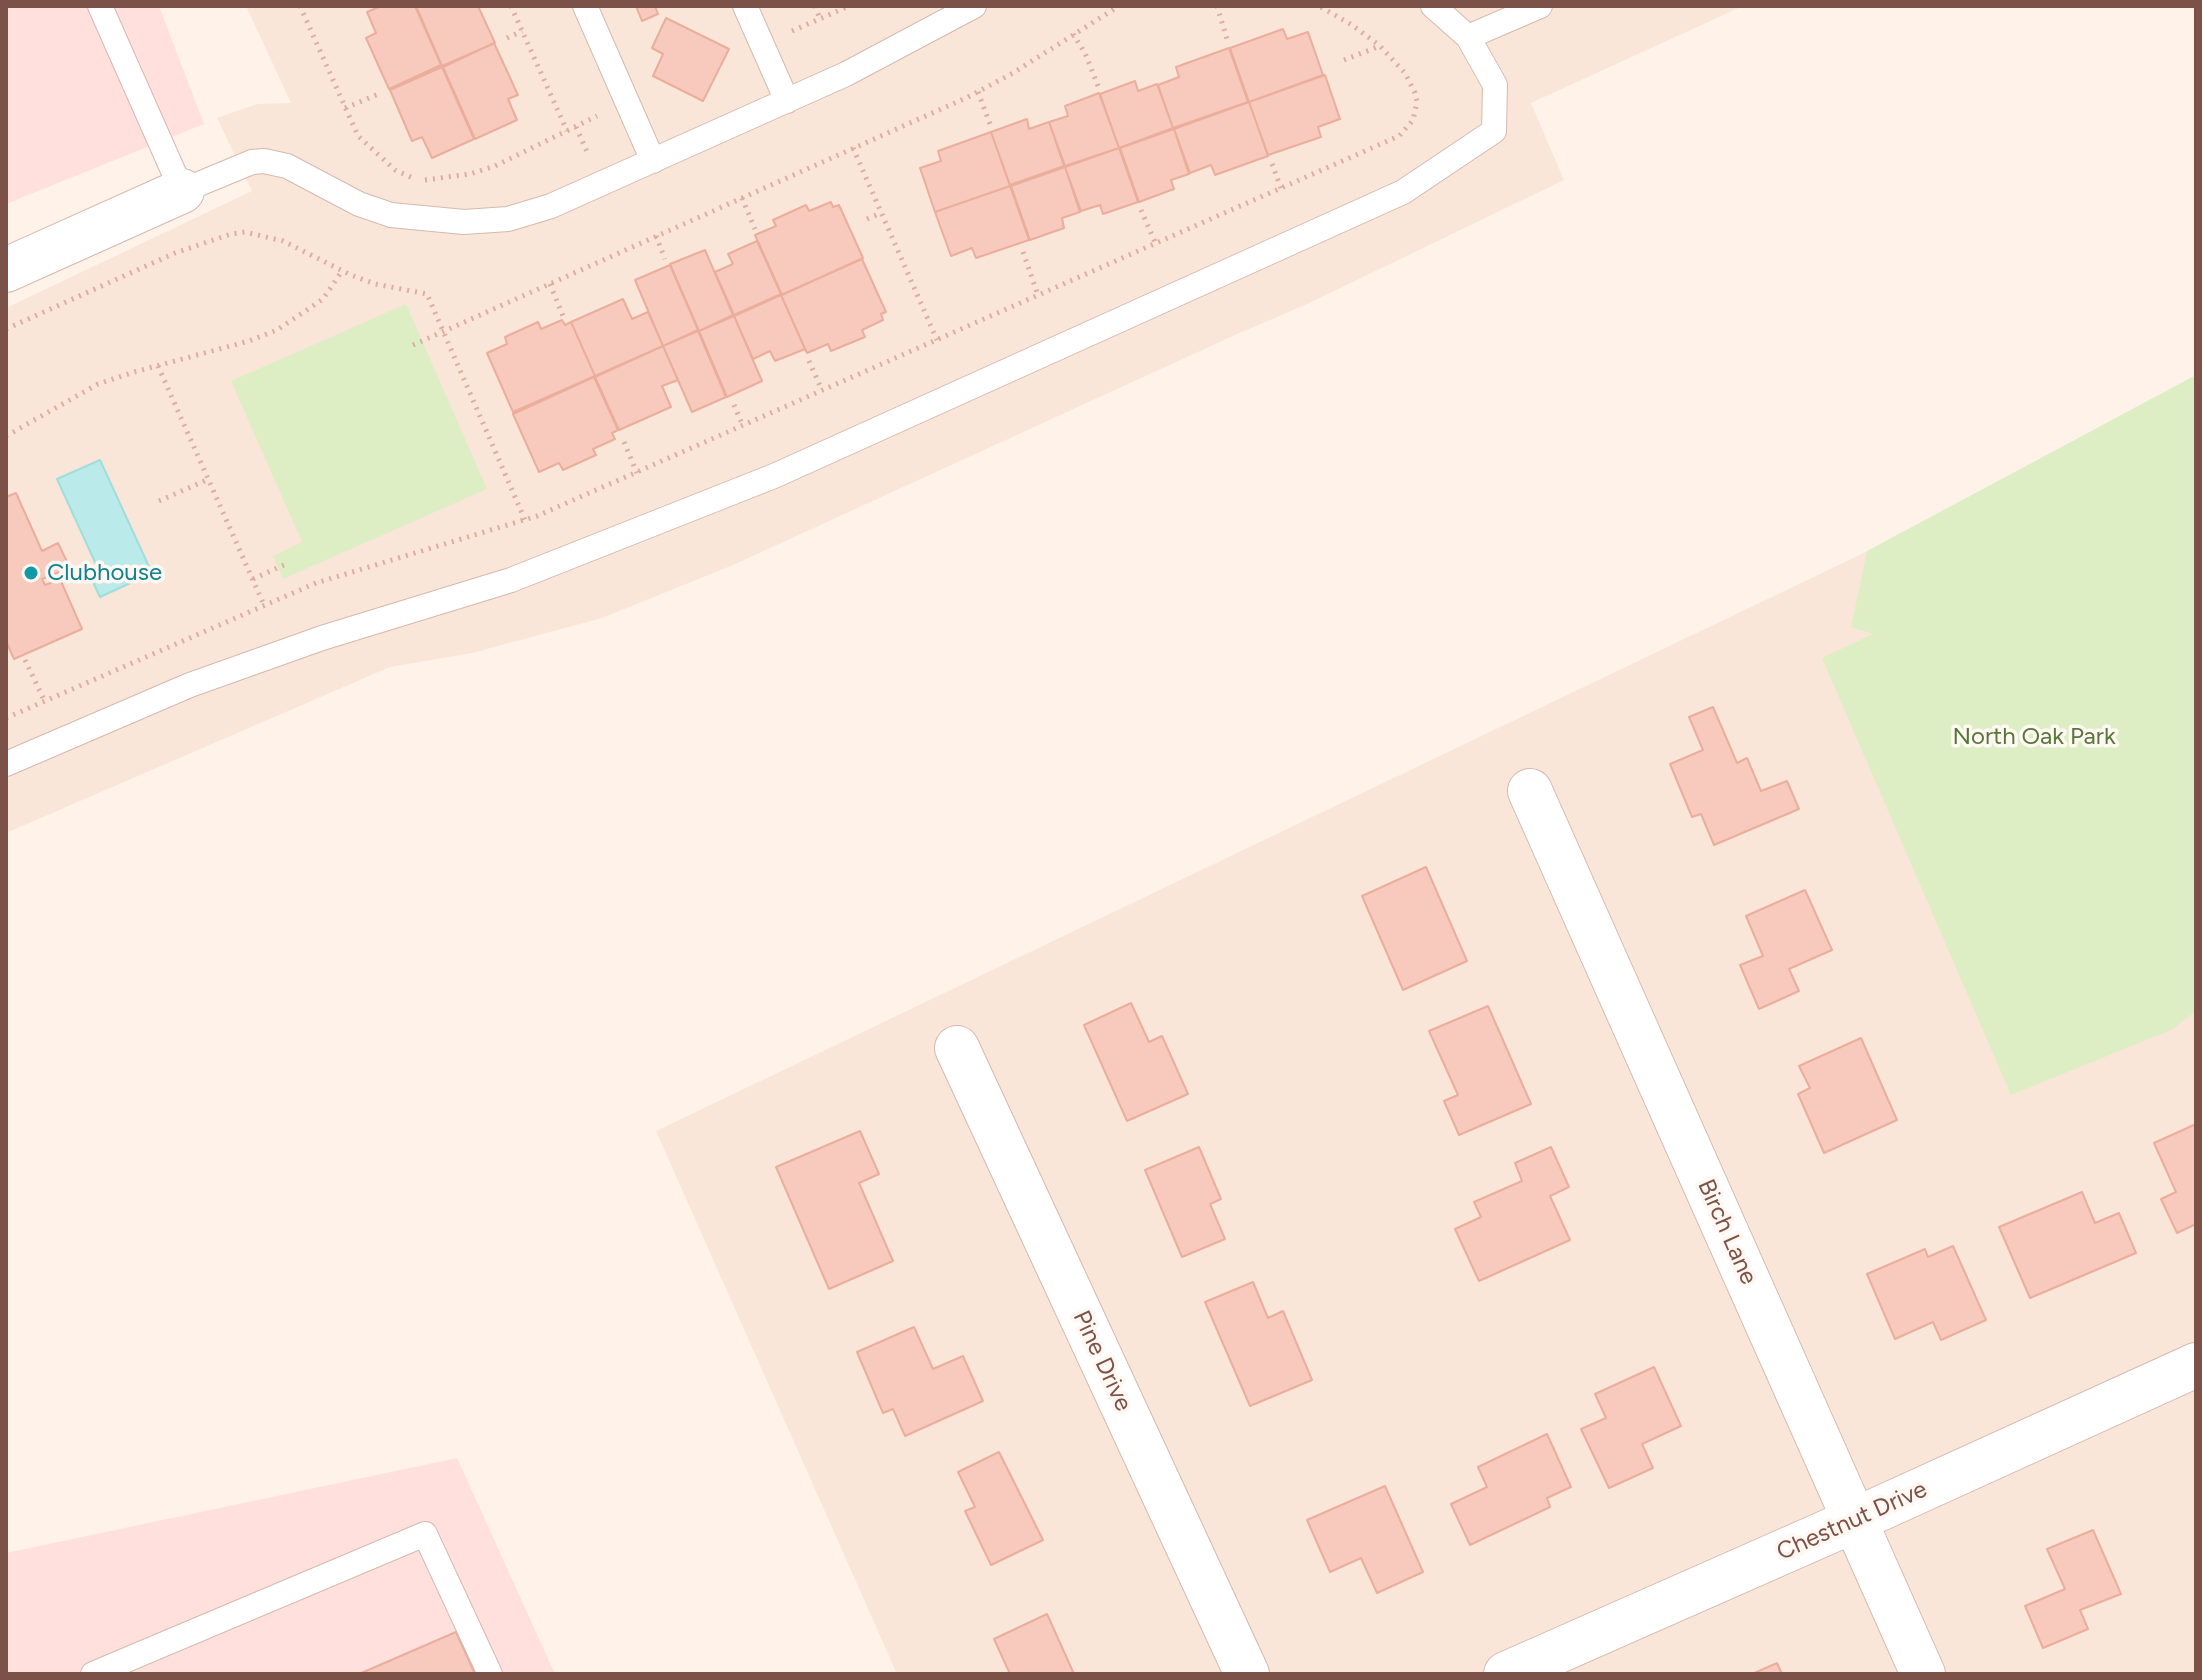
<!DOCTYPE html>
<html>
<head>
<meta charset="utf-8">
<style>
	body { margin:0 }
	#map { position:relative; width:2202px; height:1680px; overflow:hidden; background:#fef2e9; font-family:Figtree,sans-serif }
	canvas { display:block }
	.frame { position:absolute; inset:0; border:8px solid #7c5248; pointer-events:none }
</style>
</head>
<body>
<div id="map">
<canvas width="2202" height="1680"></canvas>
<div class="frame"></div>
</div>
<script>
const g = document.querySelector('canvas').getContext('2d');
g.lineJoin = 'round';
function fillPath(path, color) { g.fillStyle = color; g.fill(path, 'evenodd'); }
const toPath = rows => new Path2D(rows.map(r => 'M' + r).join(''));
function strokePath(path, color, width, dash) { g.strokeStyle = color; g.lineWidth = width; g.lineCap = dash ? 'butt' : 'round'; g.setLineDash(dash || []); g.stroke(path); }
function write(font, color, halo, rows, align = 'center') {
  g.font = font + ' Figtree,sans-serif'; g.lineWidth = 7; g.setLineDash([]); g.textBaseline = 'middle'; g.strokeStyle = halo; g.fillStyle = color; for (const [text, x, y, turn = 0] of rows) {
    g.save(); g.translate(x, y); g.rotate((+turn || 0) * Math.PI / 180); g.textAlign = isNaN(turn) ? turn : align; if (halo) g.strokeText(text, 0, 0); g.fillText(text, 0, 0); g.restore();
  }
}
fillPath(toPath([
	[246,6,1743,6,1531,103,1564,180,1305,305,1235,335,733,565,602,618,472,653,390,667,6,833,6,308,252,191,217,118,257,104,291,103],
	[2196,394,2196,1674,897,1674,656,1131]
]), '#f9e6d9');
fillPath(toPath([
	[6,6,159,6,204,124,6,204],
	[457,1458,555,1674,6,1674,6,1553]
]), '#ffe0dc');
fillPath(toPath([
	[406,304,487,489,283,579,273,556,302,542,231,381],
	[2196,375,2196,1011,2171,1030,2011,1095,1822,658,1873,634,1851,627,1867,551]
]), '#ddeec4');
const water = toPath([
	[100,460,152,573,100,597,91,578,100,573,57,479,100,460]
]);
fillPath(water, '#baebea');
strokePath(water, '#9fdedd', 2);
const building = toPath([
	[381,6,415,6,441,65,389,89,366,38,376,33,367,12,381,6],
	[416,6,478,6,495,43,442,66,416,6],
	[636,6,655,6,658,14,642,21,636,6],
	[666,18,729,49,703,101,653,76,663,54,652,48,666,18],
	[1283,29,1287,39,1308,32,1323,75,1249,102,1230,48,1283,29],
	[494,43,518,95,508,99,517,120,475,139,443,67,494,43],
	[1229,48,1248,102,1173,128,1158,85,1179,77,1176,67,1229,48],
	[442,67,474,139,432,158,422,137,412,141,390,90,442,67],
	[1325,75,1340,119,1318,127,1321,137,1268,155,1249,102,1325,75],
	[1135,81,1138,91,1157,84,1173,128,1119,148,1100,94,1135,81],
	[1099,93,1119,148,1065,166,1049,122,1068,116,1065,106,1099,93],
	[1249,102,1268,156,1215,175,1211,165,1190,173,1174,129,1249,102],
	[1027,119,1029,129,1049,122,1064,166,1010,185,991,132,1027,119],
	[1174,129,1189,174,1171,180,1174,189,1139,202,1120,148,1174,129],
	[991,132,1010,186,935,212,920,168,941,161,938,151,991,132],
	[1119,148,1138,202,1103,214,1100,205,1081,211,1065,167,1119,148],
	[1065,167,1080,212,1062,218,1064,228,1030,240,1011,186,1065,167],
	[1010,186,1029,240,976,258,972,248,951,256,935,212,1010,186],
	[831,202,833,207,839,205,863,258,782,295,755,235,776,226,773,220,806,205,809,211,831,202],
	[757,241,781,294,734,315,715,272,733,264,728,254,757,241],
	[705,250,733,315,699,331,670,264,705,250],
	[862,259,886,312,881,314,883,320,862,330,865,337,831,351,828,344,807,353,781,295,862,259],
	[670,265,698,330,663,346,635,280,670,265],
	[781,295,805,349,775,361,770,351,753,359,734,316,781,295],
	[623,299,632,319,648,312,663,346,595,376,571,322,623,299],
	[734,316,762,381,727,397,699,331,734,316],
	[562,320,565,325,571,322,595,376,513,412,487,353,507,344,505,337,538,322,541,329,562,320],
	[698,331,726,397,692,412,663,346,698,331],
	[663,346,678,380,662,386,671,407,619,430,595,377,663,346],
	[594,377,618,430,612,433,615,439,593,449,596,455,563,470,559,463,539,472,513,414,594,377],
	[16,493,42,551,58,543,70,568,42,579,45,585,60,579,82,629,14,659,6,641,6,497,16,493],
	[1713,707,1737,763,1747,758,1761,791,1787,781,1799,809,1714,845,1701,814,1692,817,1670,764,1703,750,1689,717,1713,707],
	[1426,867,1467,961,1403,990,1362,896,1426,867],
	[1805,890,1832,950,1789,969,1799,991,1759,1009,1740,965,1763,956,1746,916,1805,890],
	[1131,1003,1149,1042,1162,1036,1188,1094,1127,1121,1084,1025,1131,1003],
	[1488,1006,1531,1104,1459,1135,1444,1101,1458,1095,1429,1031,1488,1006],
	[1861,1038,1897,1120,1824,1153,1798,1094,1810,1088,1799,1066,1861,1038],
	[2196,1124,2196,1224,2177,1233,2161,1199,2176,1192,2154,1143,2196,1124],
	[860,1131,879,1174,859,1183,893,1261,829,1289,776,1167,860,1131],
	[1199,1147,1221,1199,1210,1204,1225,1239,1182,1257,1145,1170,1199,1147],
	[1551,1147,1569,1187,1550,1196,1570,1240,1479,1281,1455,1229,1481,1217,1474,1202,1522,1181,1515,1163,1551,1147],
	[2082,1192,2095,1223,2119,1213,2136,1253,2030,1298,1999,1227,2082,1192],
	[1953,1246,1986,1320,1941,1340,1933,1322,1895,1339,1867,1274,1925,1249,1928,1257,1953,1246],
	[1253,1282,1268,1318,1283,1311,1312,1380,1250,1406,1205,1302,1253,1282],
	[914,1327,933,1369,963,1356,983,1401,905,1436,893,1409,883,1413,857,1352,914,1327],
	[1654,1367,1681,1426,1642,1444,1653,1468,1609,1488,1581,1429,1606,1418,1595,1394,1654,1367],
	[1547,1434,1571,1487,1547,1498,1550,1507,1470,1545,1451,1504,1487,1487,1478,1467,1547,1434],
	[999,1452,1043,1540,991,1565,965,1511,975,1507,958,1472,999,1452],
	[1385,1486,1423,1572,1377,1593,1361,1558,1330,1572,1307,1520,1385,1486],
	[2093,1530,2121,1594,2080,1610,2088,1629,2043,1648,2025,1606,2065,1589,2047,1549,2093,1530],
	[1047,1614,1074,1674,1010,1674,994,1639,1047,1614],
	[456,1632,475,1674,359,1674,456,1632],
	[1777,1663,1782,1674,1752,1674,1777,1663]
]);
fillPath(building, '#f7cabd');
strokePath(building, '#ebad9c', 2);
const service = toPath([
	[100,6,182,191,252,162,264,161,287,166,359,204,391,215,464,222,508,219,551,206,846,74,974,6],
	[585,6,653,161],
	[745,6,787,101],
	[1433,6,1468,37],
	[6,764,190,685,322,638,511,580,774,476,1403,192,1494,131,1495,85,1468,37,1540,6],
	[93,1674,425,1534,490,1674]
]);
const minor = toPath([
	[6,270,182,191],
	[1530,791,1923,1674],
	[957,1048,1247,1674],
	[1506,1674,1855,1520,2196,1365]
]);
strokePath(service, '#d5b9af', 26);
strokePath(minor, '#d5b9af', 46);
strokePath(toPath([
	[300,6,358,136,395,170,415,179],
	[511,6,567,131],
	[815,6,820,19],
	[1217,6,1227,39],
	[792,31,849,6],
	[1073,34,1085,53,1098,86],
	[507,38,522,31],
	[1344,60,1380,46],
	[978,92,990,124],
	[345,108,381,93],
	[576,127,588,154],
	[853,148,937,340],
	[1272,164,1281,188],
	[425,180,470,174,495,166,597,116],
	[742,198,755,229],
	[1141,210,1155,242],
	[867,219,881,213],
	[656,236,665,259],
	[1023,252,1038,295],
	[550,284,563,316],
	[6,329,175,253,231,234,245,232,283,241,351,275,375,284,427,294,525,520],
	[413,345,966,98,1013,73,1119,6],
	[809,361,822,390],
	[158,366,264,605],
	[734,405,743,426],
	[6,436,98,384,134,372,249,341,277,330,323,299,342,271],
	[624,442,637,473],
	[159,501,209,479],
	[253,579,286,564],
	[25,660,45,702],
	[6,718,316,583,537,516,1399,136,1413,120,1417,102,1415,93,1405,73,1380,46,1352,25,1319,6]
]), '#ddad9f', 5, [2, 6]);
strokePath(service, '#fff', 24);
strokePath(minor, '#fff', 44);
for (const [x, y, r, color] of [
	[31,573,8,"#0f9aa8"]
]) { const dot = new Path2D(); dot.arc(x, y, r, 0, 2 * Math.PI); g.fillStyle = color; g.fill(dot); strokePath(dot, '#fff7f1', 3); }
write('24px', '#0d838f', '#fff7f1', [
	["Clubhouse",47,573]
], 'left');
write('24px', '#56773a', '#fff7f1', [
	["North Oak Park",2034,737]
]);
write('24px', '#7c5248', '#fff7f1', [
	["Birch Lane",1727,1232,66],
	["Pine Drive",1102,1361,65],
	["Chestnut Drive",1852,1521,-24]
]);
</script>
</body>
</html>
